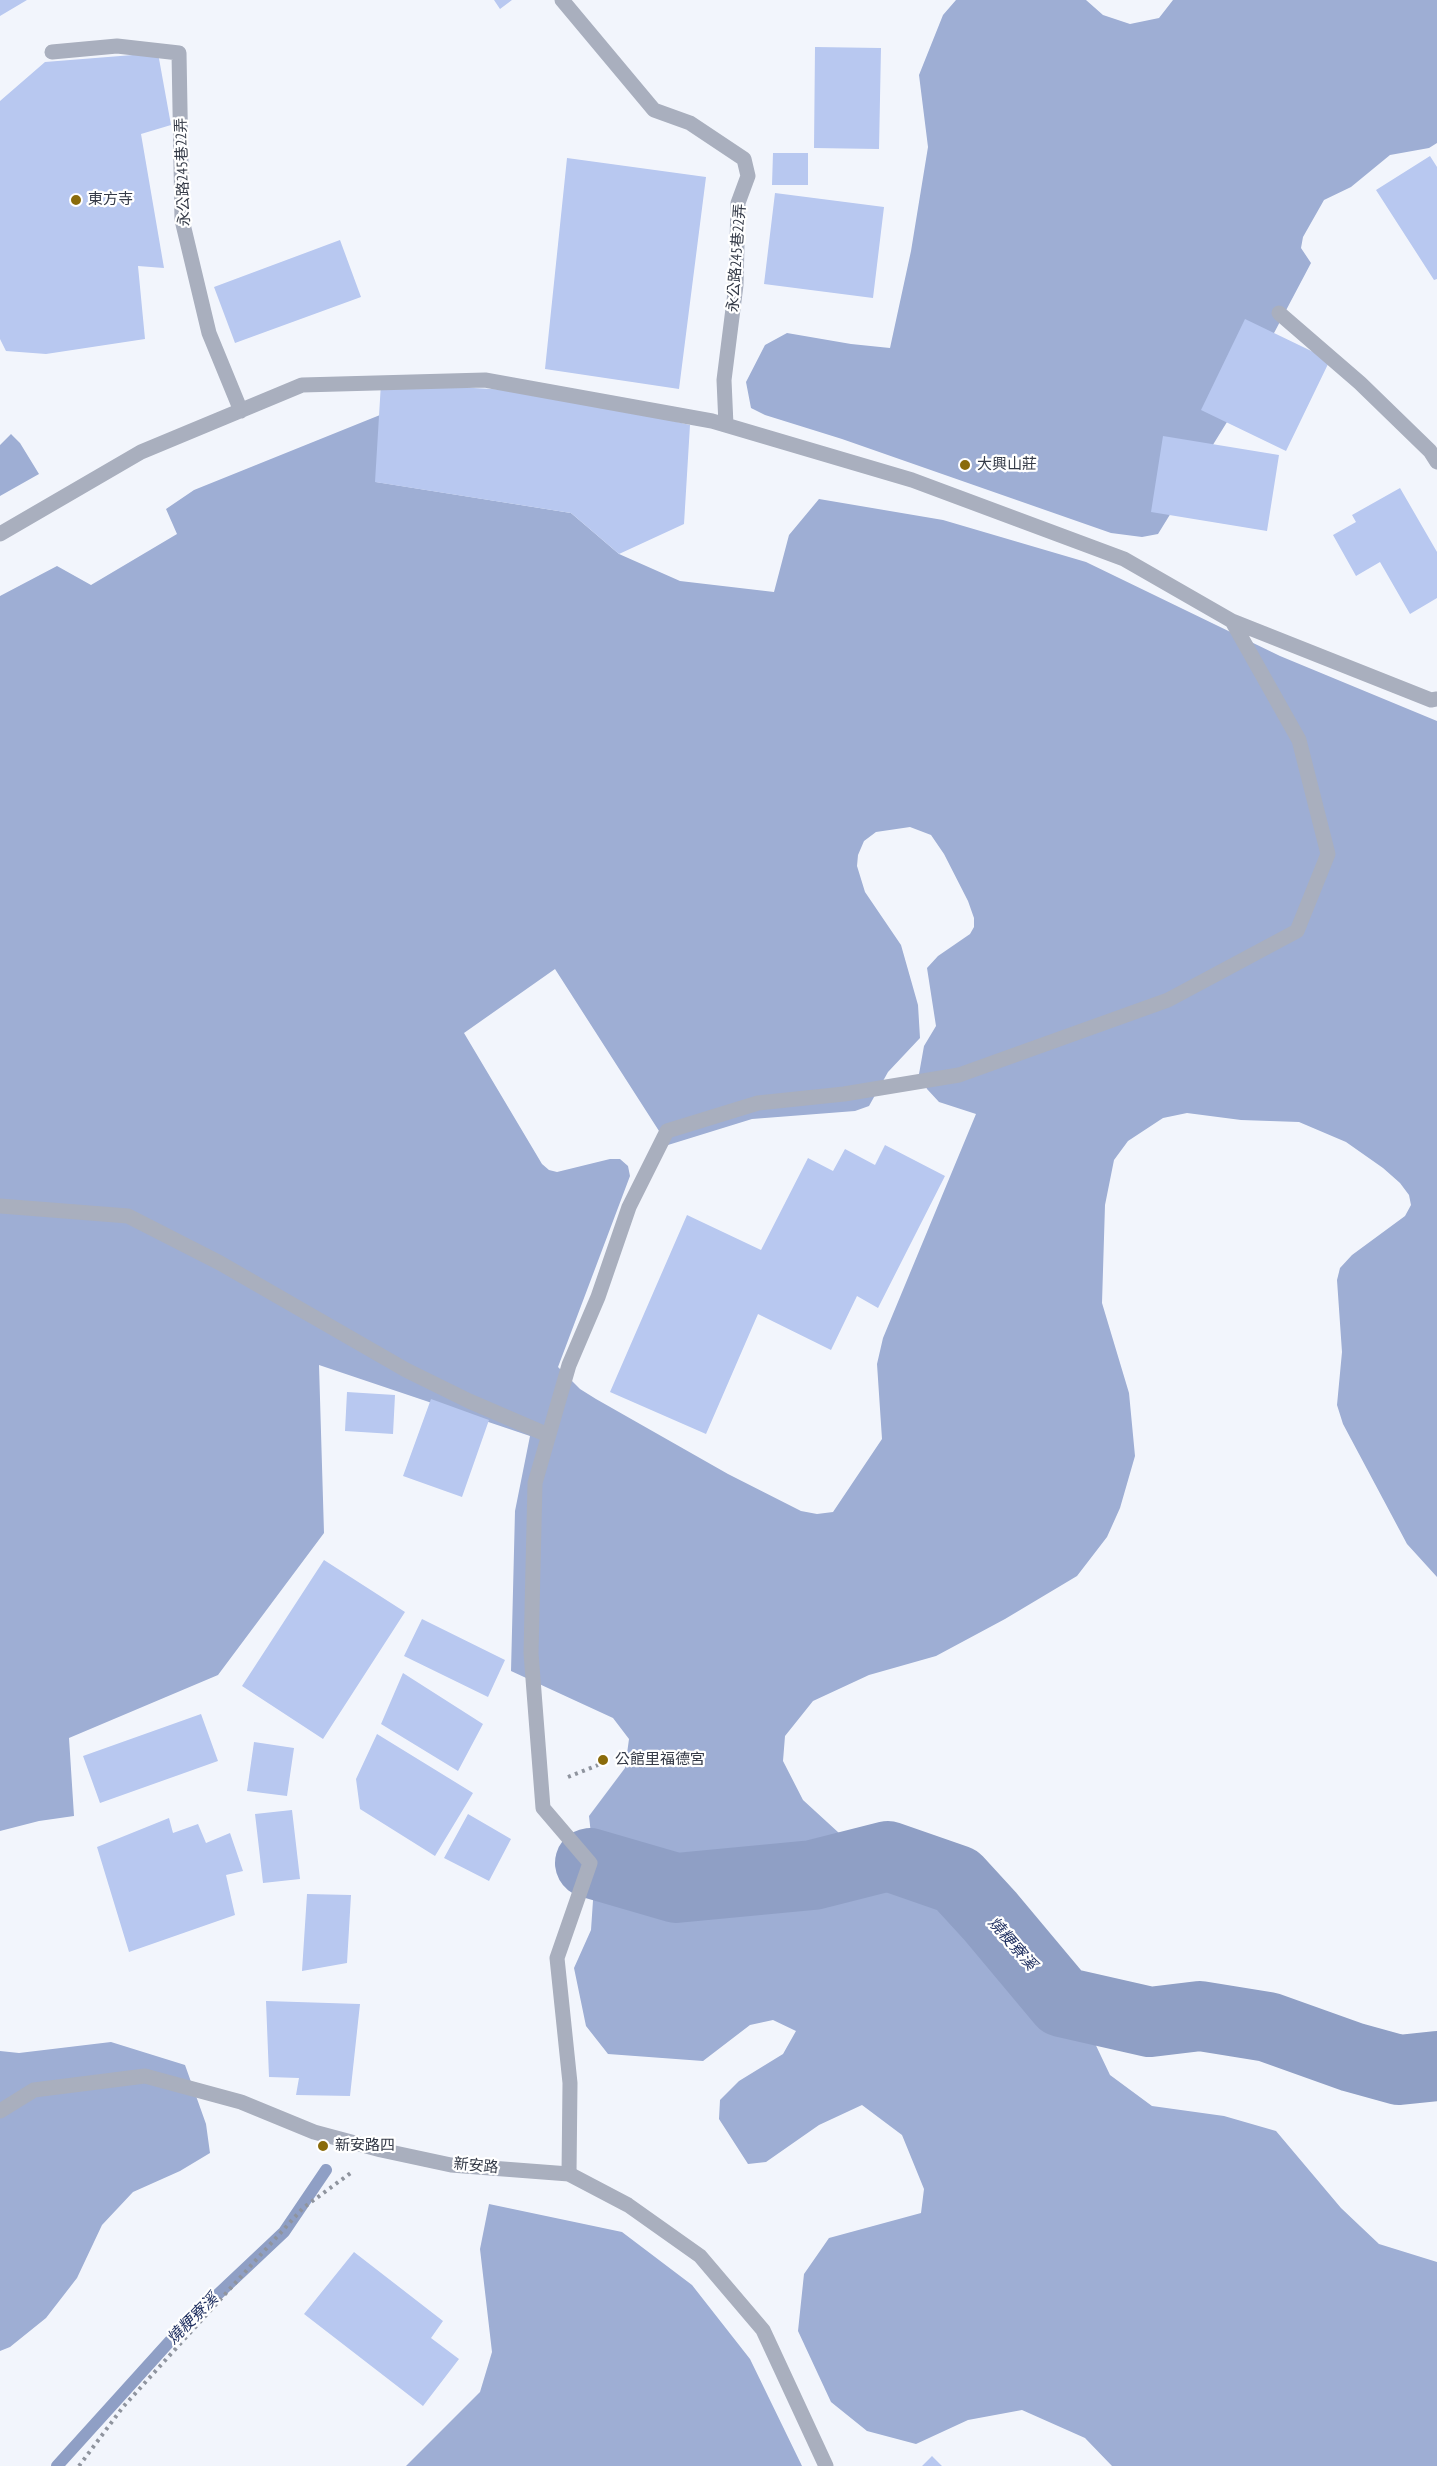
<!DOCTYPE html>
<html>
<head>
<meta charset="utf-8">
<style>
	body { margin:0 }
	canvas { display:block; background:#f2f5fc }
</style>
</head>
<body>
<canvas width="1437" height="2466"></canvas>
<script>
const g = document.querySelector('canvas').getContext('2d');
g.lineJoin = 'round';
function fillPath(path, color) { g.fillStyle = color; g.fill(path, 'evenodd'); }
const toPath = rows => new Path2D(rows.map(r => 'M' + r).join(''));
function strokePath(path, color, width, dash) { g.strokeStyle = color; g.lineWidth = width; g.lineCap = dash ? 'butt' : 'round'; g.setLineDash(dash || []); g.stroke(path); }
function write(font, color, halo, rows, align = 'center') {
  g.font = font + ' "PT Sans Narrow","Noto Sans TC",sans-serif'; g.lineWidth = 4.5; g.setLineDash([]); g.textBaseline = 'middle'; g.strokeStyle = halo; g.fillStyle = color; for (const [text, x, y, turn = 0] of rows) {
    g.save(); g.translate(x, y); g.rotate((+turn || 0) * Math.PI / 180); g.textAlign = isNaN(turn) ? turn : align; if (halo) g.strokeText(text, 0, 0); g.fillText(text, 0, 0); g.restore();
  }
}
fillPath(toPath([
	[956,0,1086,0,1103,15,1130,24,1159,18,1173,0,1437,0,1437,143,1429,148,1390,155,1351,187,1324,200,1303,237,1301,248,1311,263,1227,422,1158,534,1142,537,1111,533,842,439,765,415,751,408,746,382,765,345,787,333,851,344,890,348,911,251,928,147,919,75,943,15],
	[380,415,376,482,571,513,619,554,680,581,774,592,789,535,819,499,943,520,1086,562,1280,656,1437,721,1437,1577,1407,1544,1343,1424,1337,1405,1342,1352,1337,1280,1340,1268,1352,1255,1405,1216,1411,1205,1409,1195,1400,1183,1383,1168,1346,1142,1299,1122,1241,1120,1187,1113,1163,1118,1128,1141,1114,1160,1105,1205,1102,1303,1129,1393,1135,1456,1120,1508,1107,1537,1077,1576,1005,1619,936,1656,869,1675,813,1701,785,1736,783,1761,803,1800,863,1855,990,1921,1091,2035,1110,2075,1152,2106,1224,2116,1276,2131,1341,2208,1379,2244,1437,2262,1437,2466,1112,2466,1085,2438,1022,2410,968,2420,916,2444,867,2431,831,2402,798,2331,804,2274,829,2238,921,2213,924,2189,902,2135,862,2105,819,2125,766,2162,748,2164,719,2119,720,2100,739,2081,783,2054,796,2031,773,2020,750,2025,703,2061,608,2054,586,2026,574,1968,591,1930,595,1871,589,1816,625,1768,629,1739,613,1718,511,1671,515,1511,530,1436,319,1365,324,1533,218,1675,69,1738,74,1816,39,1821,0,1831,0,596,57,566,91,585,177,534,166,509,194,490],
	[910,827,931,835,944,854,968,901,974,918,974,927,970,934,938,956,927,968,936,1026,924,1046,919,1074,927,1089,939,1102,976,1114,883,1338,877,1364,882,1439,833,1512,817,1514,801,1511,728,1474,596,1399,580,1389,558,1367,630,1176,628,1166,620,1159,610,1159,557,1172,549,1170,542,1164,464,1033,555,969,668,1145,752,1119,855,1111,869,1106,888,1072,920,1038,918,1005,901,945,865,892,857,866,858,855,864,841,876,832],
	[11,434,20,443,39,474,0,496,0,445],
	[111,2042,185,2065,206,2124,210,2153,180,2171,133,2192,102,2225,77,2278,46,2318,10,2347,0,2351,0,2051,19,2053],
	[489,2204,622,2232,692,2285,750,2359,802,2466,406,2466,480,2392,492,2352,480,2249]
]), '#9eaed4');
strokePath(toPath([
	[57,2466,180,2330,284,2232,326,2170]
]), '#8f9fc5', 12);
strokePath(toPath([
	[590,1863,676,1888,813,1875,888,1856,957,1880,990,1916,1062,2002,1150,2022,1200,2016,1268,2027,1352,2057,1399,2070,1437,2066]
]), '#8f9fc5', 70);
fillPath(toPath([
	[0,0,27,0,0,16],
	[494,0,512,0,500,9],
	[815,47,881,48,879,149,814,148],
	[158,53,171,125,141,134,164,268,138,266,145,339,46,354,6,351,0,339,0,101,45,62],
	[773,153,808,153,808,185,772,185],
	[1430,156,1437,167,1437,279,1434,280,1376,190],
	[567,158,706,177,679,389,545,369],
	[775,193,884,207,873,298,764,284],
	[340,240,361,297,235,343,214,287],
	[1245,319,1330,360,1286,451,1201,410],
	[381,383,547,392,690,425,684,524,619,554,571,513,375,482],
	[1163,436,1279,455,1267,531,1151,512],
	[1400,488,1437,552,1437,598,1410,614,1380,562,1356,576,1333,535,1356,522,1352,515],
	[885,1145,945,1176,878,1308,857,1296,831,1350,758,1314,706,1434,610,1392,687,1215,761,1250,808,1158,833,1171,845,1149,875,1165],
	[347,1392,395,1395,393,1434,345,1431],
	[431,1399,489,1420,462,1497,403,1476],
	[324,1560,405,1612,323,1739,242,1686],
	[422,1619,505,1660,488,1697,404,1656],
	[403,1673,483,1724,458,1771,381,1724],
	[201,1714,218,1761,100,1803,83,1756],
	[377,1734,473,1793,435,1856,360,1809,356,1779],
	[254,1742,294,1748,287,1796,247,1791],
	[292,1810,300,1879,263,1883,255,1814],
	[468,1814,511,1839,489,1881,444,1858],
	[169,1818,173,1833,198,1824,206,1843,230,1833,243,1871,226,1875,235,1915,129,1952,97,1847],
	[307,1894,351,1895,347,1963,302,1971],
	[266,2001,360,2004,350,2096,296,2095,299,2078,269,2077],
	[354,2252,443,2321,431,2338,459,2359,423,2406,304,2314],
	[932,2456,942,2466,922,2466]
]), '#b8c8f0');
strokePath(toPath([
	[568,1777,598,1765],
	[79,2466,123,2407,303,2208,352,2172]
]), '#8f949e', 4, [3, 4.5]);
strokePath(toPath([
	[562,0,654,110,690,123,744,159,748,176,738,203,736,285,724,380,726,425],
	[52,52,117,46,179,53,182,220,209,333,241,411],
	[1279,313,1360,383,1430,451,1437,462],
	[0,534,141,452,302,385,485,380,712,421,912,480,1124,559,1232,621,1431,700,1437,699],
	[0,1206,128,1216,220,1263,406,1370,469,1401,548,1435],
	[569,2174,570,2083,557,1958,590,1863,543,1808,531,1653,535,1483,569,1365,598,1297,629,1207,667,1131,758,1103,844,1094,959,1075,1168,1000,1297,931,1328,854,1299,740,1232,621]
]), '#a9afbe', 15);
strokePath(toPath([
	[0,2111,34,2090,145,2076,241,2102,314,2132,381,2150,451,2165,569,2174,628,2205,700,2256,763,2330,826,2466]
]), '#a9afbe', 15);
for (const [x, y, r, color] of [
	[76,200,6,"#8a6b0b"],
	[965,465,6,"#8a6b0b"],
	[603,1760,6,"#8a6b0b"],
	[323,2146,6,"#8a6b0b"]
]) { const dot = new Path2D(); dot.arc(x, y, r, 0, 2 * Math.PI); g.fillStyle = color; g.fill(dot); strokePath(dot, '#fff', 2); }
write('15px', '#343a47', '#fff', [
	["永公路245巷22弄",183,172,-92],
	["永公路245巷22弄",737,258,-86],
	["新安路",476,2166,5]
]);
write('15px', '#343a47', '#fff', [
	["東方寺",88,200],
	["大興山莊",977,465],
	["公館里福德宮",615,1760],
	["新安路四",335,2146]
], 'left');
write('italic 16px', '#203061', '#fff', [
	["燒粳寮溪",1012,1944,49],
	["燒粳寮溪",193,2319,-45]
]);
</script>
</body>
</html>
